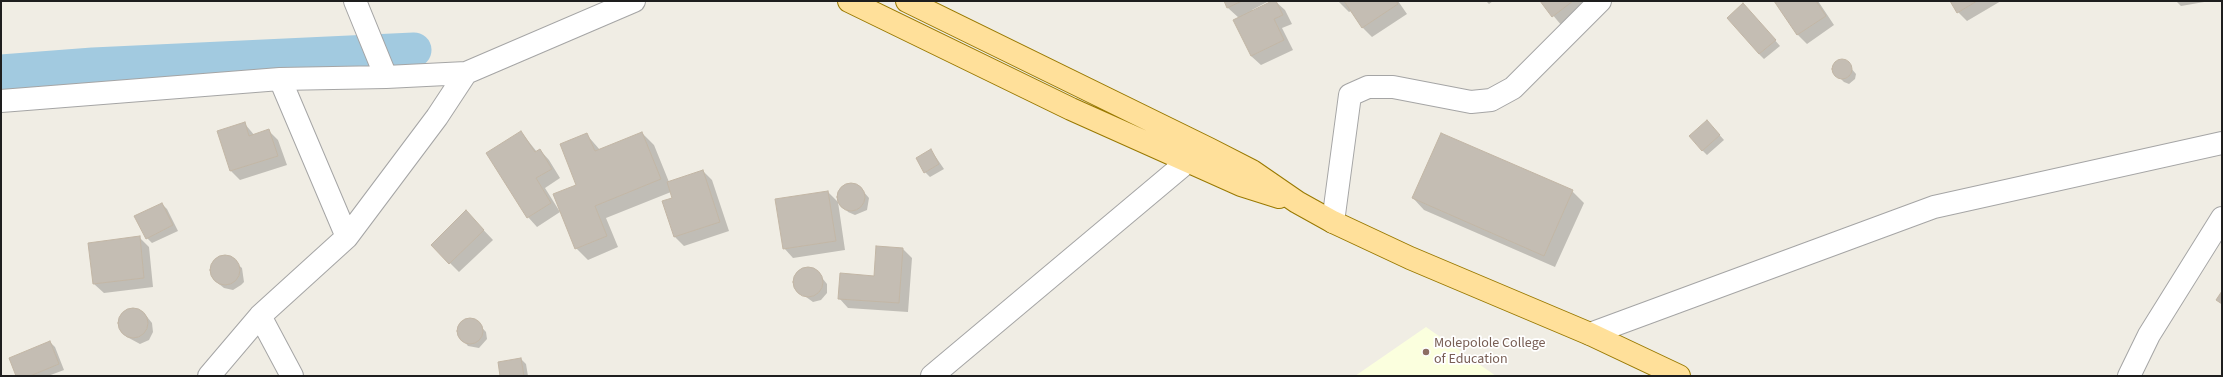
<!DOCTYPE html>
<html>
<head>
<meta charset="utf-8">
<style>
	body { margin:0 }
	#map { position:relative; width:2223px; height:377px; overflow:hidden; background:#f0ede4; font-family:"Source Sans 3",sans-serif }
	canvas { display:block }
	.frame { position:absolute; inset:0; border:2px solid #1e1e1e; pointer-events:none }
</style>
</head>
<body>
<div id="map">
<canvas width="2223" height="377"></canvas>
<div class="frame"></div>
</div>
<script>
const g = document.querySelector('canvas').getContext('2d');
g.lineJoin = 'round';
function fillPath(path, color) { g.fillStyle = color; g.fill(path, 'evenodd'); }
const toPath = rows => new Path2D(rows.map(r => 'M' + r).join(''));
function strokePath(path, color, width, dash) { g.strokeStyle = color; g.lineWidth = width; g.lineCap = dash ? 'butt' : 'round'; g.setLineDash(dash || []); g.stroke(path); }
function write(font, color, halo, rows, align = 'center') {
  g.font = font + ' "Source Sans 3",sans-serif'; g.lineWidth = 3.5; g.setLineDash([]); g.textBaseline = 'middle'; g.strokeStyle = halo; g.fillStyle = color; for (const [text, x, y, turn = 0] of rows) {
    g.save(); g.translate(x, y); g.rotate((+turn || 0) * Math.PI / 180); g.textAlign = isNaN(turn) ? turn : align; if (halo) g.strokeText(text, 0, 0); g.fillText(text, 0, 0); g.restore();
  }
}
fillPath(toPath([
	[1426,327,1496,376,1355,376]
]), '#fbffde');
fillPath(toPath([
	[1225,1,1269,1,1252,10,1253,11,1275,1,1285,10,1292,24,1282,28,1293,50,1261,65,1251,56,1239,18,1228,8],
	[1338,1,1398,1,1407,14,1372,37,1363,28,1351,11,1349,12],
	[1486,1,1493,1,1489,4],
	[1541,1,1594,1,1562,26],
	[1775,1,1818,1,1834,25,1807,44,1798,35],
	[1951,1,2001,1,1967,21,1958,12],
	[2176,1,2210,1,2181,6],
	[1748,9,1780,46,1764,59,1759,54],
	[1845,61,1856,74,1855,79,1849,84,1844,82,1834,72,1834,66,1837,62],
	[1707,121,1724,140,1707,155,1702,150],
	[245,124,255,136,269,131,278,140,287,165,240,180,230,170],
	[521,132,537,152,540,150,549,160,560,178,545,188,560,212,537,227,528,217],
	[642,133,654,145,669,182,703,171,712,180,729,231,684,246,675,237,673,199,671,192,606,218,618,247,588,260,576,248,578,185,587,135,600,150],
	[1441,134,1572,191,1584,203,1555,267,1424,210,1413,198],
	[931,150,944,169,930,177,925,172],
	[849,184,858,185,869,198,867,210,855,215,848,212,838,199,842,187],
	[828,192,838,202,845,250,793,258,784,248],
	[162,204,167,209,178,231,152,243,147,238],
	[475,221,493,240,459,272,450,263],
	[139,237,149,247,153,287,104,293,94,284],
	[903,249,912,258,908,312,848,308,839,298,875,277],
	[220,257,229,257,242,268,244,282,241,285,233,290,224,288,214,280,211,271,213,262],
	[811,268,819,274,827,284,827,293,821,300,813,302,795,289,794,280,802,269],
	[135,309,144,313,152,323,153,332,149,340,140,344,127,337,119,328,120,318,126,311],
	[467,320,475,320,486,332,487,339,479,348,468,346,458,334,459,327],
	[50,342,55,347,64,370,48,376,17,376],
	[521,359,526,364,528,376,501,376]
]), '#0003');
strokePath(toPath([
	[1,72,93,65,414,50]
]), '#a2cae0', 35);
const building = toPath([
	[1224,1,1242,1,1227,8,1224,1],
	[1272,1,1276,1,1283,15,1274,19,1284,40,1251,56,1233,20,1272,1],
	[1344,1,1396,1,1398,4,1362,28,1344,1],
	[1540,1,1573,1,1552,17,1540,1],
	[1774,1,1816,1,1826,16,1797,35,1774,1],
	[1950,1,1977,1,1957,13,1950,1],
	[1743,3,1776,40,1759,54,1727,18,1743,3],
	'1832 69a10 10 0 1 1 20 0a10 10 0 1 1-20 0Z',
	[1707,120,1720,135,1702,151,1689,136,1707,120],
	[245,122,249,136,269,129,278,156,230,171,217,131,245,122],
	[521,131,535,152,540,149,552,169,536,178,551,203,527,218,486,153,521,131],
	[642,132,661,179,595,206,607,236,575,249,553,194,576,185,560,144,587,133,595,151,642,132],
	[1441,133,1573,190,1544,256,1412,198,1441,133],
	[931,149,939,164,924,173,916,158,931,149],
	[703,170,720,222,674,237,662,201,672,198,667,182,703,170],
	'837 197a14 14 0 1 1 28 0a14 14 0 1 1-28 0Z',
	[828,191,836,241,783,249,775,199,828,191],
	[162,203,173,225,146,239,134,216,162,203],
	[466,210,484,230,449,264,431,245,466,210],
	[140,236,144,278,93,284,88,243,140,236],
	[876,246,903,248,899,303,838,299,840,273,874,276,876,246],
	'210 270a15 15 0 1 1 30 0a15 15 0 1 1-30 0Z',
	'793 282a15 15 0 1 1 30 0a15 15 0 1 1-30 0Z',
	[2222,291,2222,304,2216,300,2222,291],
	'118 323a15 15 0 1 1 30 0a15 15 0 1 1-30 0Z',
	'457 331a13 13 0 1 1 26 0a13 13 0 1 1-26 0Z',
	[50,341,59,364,30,376,16,376,9,358,50,341],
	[521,358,524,376,500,376,498,362,521,358]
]);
fillPath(building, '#c4bdb3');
strokePath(building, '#c2b6a5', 1);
const minor = toPath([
	[355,1,386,77],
	[280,79,347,237],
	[1,101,280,79,386,77,466,73,634,1],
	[1333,222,1350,95,1368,87,1393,87,1471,102,1491,100,1513,88,1600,1],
	[260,316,292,376],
	[1590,334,1934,207,2222,143],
	[209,376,260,316,347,237,437,117,466,73],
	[932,376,1187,162],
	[2129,376,2149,335,2222,218]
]);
const primary = toPath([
	[849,1,1071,109,1241,185,1279,197],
	[907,1,1209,149,1252,171,1297,202,1333,222,1410,258,1590,334,1679,376]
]);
strokePath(minor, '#a5a5a5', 24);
strokePath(primary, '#997900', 24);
strokePath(minor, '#fff', 22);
strokePath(primary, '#ffe09a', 22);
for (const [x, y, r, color] of [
	[1426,352,4,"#8d6e63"]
]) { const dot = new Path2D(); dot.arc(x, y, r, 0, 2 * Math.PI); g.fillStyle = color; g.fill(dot); strokePath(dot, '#fff', 1.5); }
write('14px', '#785e54', '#fff', [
	["Molepolole College",1434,344],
	["of Education",1434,360]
], 'left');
</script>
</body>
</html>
